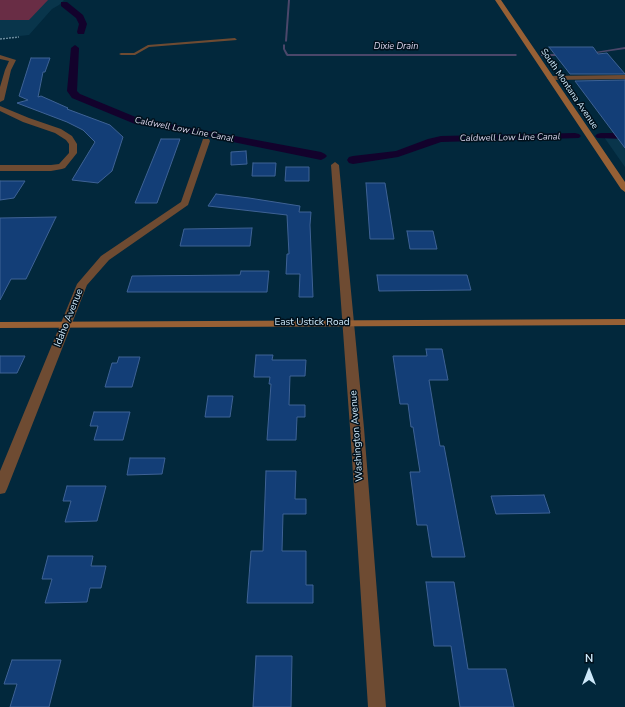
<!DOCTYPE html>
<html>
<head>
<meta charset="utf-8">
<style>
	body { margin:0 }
	#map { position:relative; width:625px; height:707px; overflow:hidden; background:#02283c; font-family:"Nunito Sans",sans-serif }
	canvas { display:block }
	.north { position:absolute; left:569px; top:651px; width:40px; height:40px; -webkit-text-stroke:3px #00101b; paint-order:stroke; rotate:0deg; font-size:11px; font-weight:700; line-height:16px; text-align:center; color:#cee9fa }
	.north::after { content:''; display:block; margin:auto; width:14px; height:18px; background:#cee9fa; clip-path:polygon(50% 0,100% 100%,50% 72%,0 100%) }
</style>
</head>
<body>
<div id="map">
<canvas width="625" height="707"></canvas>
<div class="north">N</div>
</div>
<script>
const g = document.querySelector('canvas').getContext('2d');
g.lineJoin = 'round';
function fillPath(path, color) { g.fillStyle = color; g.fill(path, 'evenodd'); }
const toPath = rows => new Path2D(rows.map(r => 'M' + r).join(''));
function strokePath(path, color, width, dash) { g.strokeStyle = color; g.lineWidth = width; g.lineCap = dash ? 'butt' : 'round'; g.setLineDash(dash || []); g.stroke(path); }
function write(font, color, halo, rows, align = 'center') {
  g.font = font + ' "Nunito Sans",sans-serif'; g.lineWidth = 3; g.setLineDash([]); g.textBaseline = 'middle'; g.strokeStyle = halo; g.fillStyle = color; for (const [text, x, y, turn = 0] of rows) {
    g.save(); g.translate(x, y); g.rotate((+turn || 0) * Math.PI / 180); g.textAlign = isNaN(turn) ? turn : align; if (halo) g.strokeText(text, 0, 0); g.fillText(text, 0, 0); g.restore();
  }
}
fillPath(toPath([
	[0,0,64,0,59,5,52,9,29,35,0,38],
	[604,137,625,137,625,167]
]), '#09354b');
fillPath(toPath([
	[0,0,48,0,29,20,0,20]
]), '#692d45');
fillPath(toPath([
	[288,0,290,0,287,41,286,42,285,41,288,0],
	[284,44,285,45,285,49,288,54,516,54,517,55,516,56,287,56,286,55,283,49,283,45,284,44],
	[625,47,625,49,590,54,589,53,625,47],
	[541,54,561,54,562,55,561,56,541,56,541,54]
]), '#4b476a');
fillPath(toPath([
	[61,2,67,2,83,15,87,24,84,34,78,34,77,32,79,24,76,18,61,6,61,2],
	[75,45,79,48,77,91,80,94,138,118,321,152,325,154,327,156,325,158,321,160,184,132,135,124,72,98,67,91,71,48,75,45],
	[575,133,579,134,581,136,579,138,441,142,398,157,353,164,349,163,347,160,349,157,353,156,396,151,428,139,441,136,575,133],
	[601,133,625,133,625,139,597,138,595,136,597,134,601,133]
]), '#13022c');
const building = toPath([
	[549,47,593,47,598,54,607,53,625,74,570,74,549,47],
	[31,58,50,58,45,72,43,72,38,97,41,96,68,108,67,109,110,125,123,137,112,171,98,183,72,180,95,142,83,130,67,122,17,103,28,100,19,96,31,58],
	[625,80,625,148,575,81,625,80],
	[161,139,180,139,157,203,135,203,161,139],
	[246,151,247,164,231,165,231,152,246,151],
	[253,163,276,163,275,176,252,176,253,163],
	[286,167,309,167,309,181,285,181,286,167],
	[0,181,25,181,14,198,0,200,0,181],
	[366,183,385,183,394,239,370,239,366,183],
	[216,194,249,198,300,206,299,212,311,212,310,225,313,297,299,297,300,274,286,274,287,254,289,254,287,215,208,206,216,194],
	[56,217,26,279,11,279,0,300,0,218,56,217],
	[252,228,250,246,180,246,184,229,252,228],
	[407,231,433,231,437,249,410,249,407,231],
	[241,271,269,271,267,292,127,292,132,276,240,275,241,271],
	[377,275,467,275,471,290,379,291,377,275],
	[426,349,442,349,448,380,429,380,440,446,444,446,465,557,432,557,427,525,417,525,410,472,420,472,413,427,411,427,408,404,400,404,393,356,427,356,426,349],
	[256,355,273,355,272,360,306,360,305,376,290,376,289,405,305,405,305,417,297,417,296,440,267,440,271,384,269,384,270,377,254,377,256,355],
	[0,356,25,356,17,373,0,373,0,356],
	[119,357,140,357,132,387,105,387,112,363,117,363,119,357],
	[208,396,233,396,230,417,205,417,208,396],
	[94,412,130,412,123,440,94,440,98,426,90,426,94,412],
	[130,458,165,458,162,474,127,475,130,458],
	[266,471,296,471,295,499,306,499,306,514,283,514,282,551,306,551,306,585,313,585,313,603,247,603,251,551,263,551,266,471],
	[67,486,106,486,97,521,65,522,71,501,63,501,67,486],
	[544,495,550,513,496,514,491,496,544,495],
	[48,556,93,556,91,566,106,566,101,588,90,588,87,602,45,603,52,579,42,579,48,556],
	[426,582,454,582,468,669,506,669,514,707,460,707,451,646,434,646,426,582],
	[256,656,292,656,291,707,253,707,256,656],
	[12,660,61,660,49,707,10,707,17,684,4,684,12,660]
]);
fillPath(building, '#133e77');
strokePath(building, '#3e6295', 1);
strokePath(toPath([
	[0,39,19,37]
]), '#6b8c9e', 1.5, [2, 1]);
fillPath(toPath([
	[235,38,237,40,149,47,135,55,121,55,119,54,121,53,134,53,148,45,235,38]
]), '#6e4b32');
fillPath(toPath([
	[0,55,16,60,11,70,4,100,0,102,0,87,5,70,9,61,0,59,0,55],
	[625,75,625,79,550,80,547,78,550,76,625,75],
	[0,106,29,118,61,129,72,136,77,144,77,153,65,168,62,169,51,171,0,171,0,165,51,165,59,164,69,153,69,144,66,140,55,133,23,122,0,111,0,106],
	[203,139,209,139,210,141,188,205,109,260,87,285,7,489,5,493,0,494,0,471,77,284,101,256,181,202,203,139],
	[335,162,339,165,364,428,386,707,368,707,350,428,331,165,335,162]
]), '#6e4b32');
fillPath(toPath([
	[495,0,501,0,625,182,625,192,621,189,495,0],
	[625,319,625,325,0,328,0,322,625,319]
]), '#976035');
write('italic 9px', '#ddd7ef', '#00101b', [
	["Dixie Drain",396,47],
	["Caldwell Low Line Canal",184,130,11],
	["Caldwell Low Line Canal",510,138,-1]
]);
write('9px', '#cee9fa', '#00101b', [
	["South Montana Avenue",569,89,56]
]);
write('10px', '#cee9fa', '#00101b', [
	["Idaho Avenue",69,318,-68],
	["East Ustick Road",312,323],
	["Washington Avenue",357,436,-94]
]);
</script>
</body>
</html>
